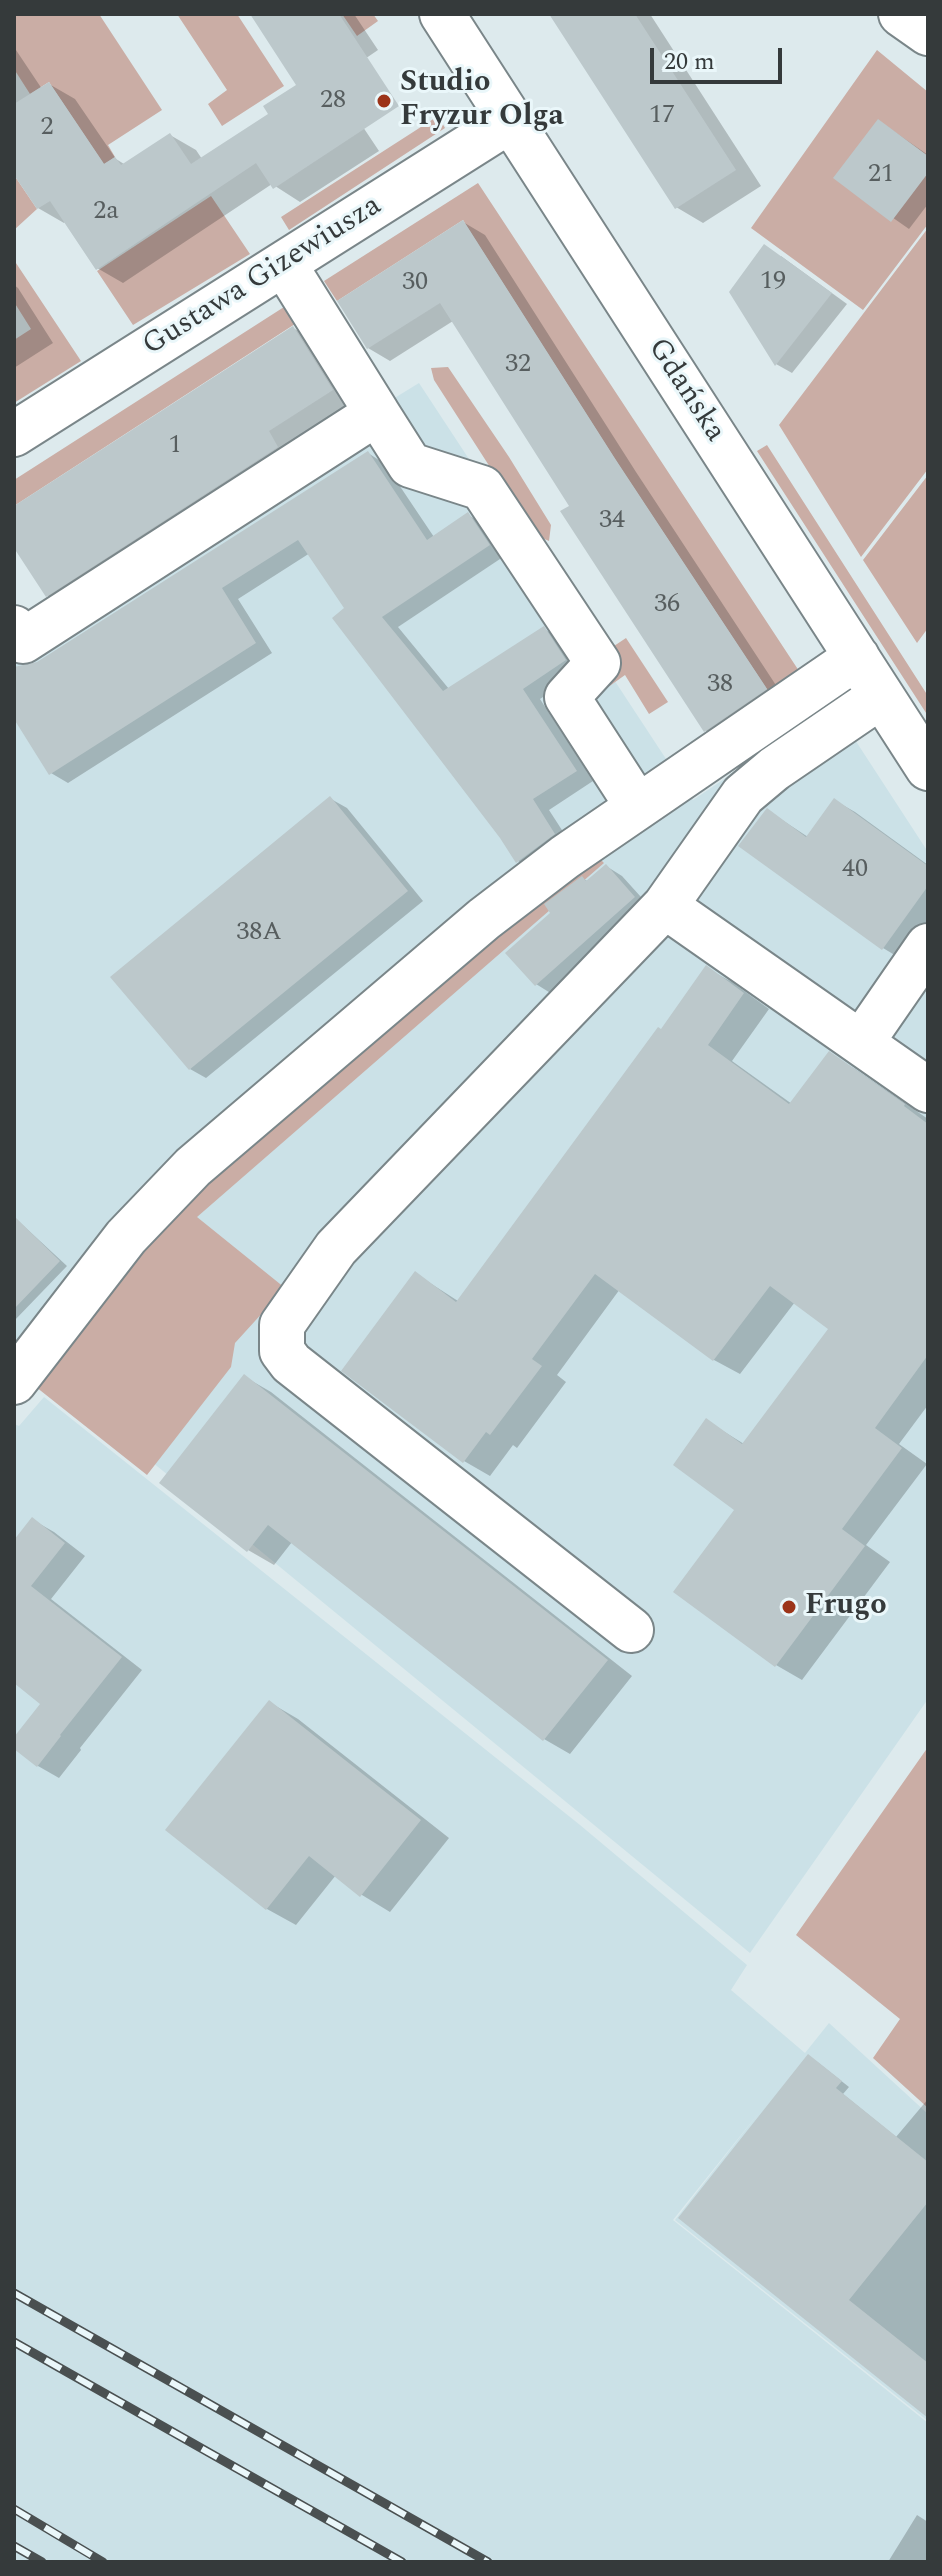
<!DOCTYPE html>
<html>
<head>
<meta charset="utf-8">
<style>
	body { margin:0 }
	#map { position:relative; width:942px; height:2576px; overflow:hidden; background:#ddeaed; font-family:Spectral,serif }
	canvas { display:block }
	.frame { position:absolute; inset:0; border:16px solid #353a3b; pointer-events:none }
	.scale { position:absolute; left:650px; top:48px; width:132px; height:36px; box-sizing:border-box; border:4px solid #353a3b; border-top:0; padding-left:10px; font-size:24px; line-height:28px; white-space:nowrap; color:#353a3b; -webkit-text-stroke:6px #eaf7fa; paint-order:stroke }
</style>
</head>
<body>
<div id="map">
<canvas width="942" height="2576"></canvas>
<div class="frame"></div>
<div class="scale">20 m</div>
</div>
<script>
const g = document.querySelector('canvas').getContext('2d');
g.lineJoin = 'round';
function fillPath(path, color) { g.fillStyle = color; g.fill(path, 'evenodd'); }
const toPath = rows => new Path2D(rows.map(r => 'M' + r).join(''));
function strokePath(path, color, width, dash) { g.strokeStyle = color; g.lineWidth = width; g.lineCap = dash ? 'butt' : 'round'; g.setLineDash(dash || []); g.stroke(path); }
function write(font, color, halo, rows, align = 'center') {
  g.font = font + ' Spectral,serif'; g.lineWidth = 6; g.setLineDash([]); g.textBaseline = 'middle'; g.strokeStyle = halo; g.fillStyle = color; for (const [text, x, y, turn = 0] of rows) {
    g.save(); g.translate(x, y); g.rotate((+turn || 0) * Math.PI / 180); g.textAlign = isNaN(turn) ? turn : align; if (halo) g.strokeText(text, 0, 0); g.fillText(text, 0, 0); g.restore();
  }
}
fillPath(toPath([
	[419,383,693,800,833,706,928,852,928,1699,750,1953,51,1379,14,1404,14,632],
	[44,1397,580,1825,747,1965,731,1990,805,2053,829,2023,928,2114,928,2421,675,2220,761,2110,673,2220,928,2423,928,2562,14,2562,14,1424,19,1426]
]), '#cbe1e7');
fillPath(toPath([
	[14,14,99,14,162,110,108,145,115,157,104,164,49,82,30,94,14,69],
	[177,14,237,14,284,86,222,126,208,104,227,90],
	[342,14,373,14,378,21,357,36],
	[877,50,928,92,928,224,863,310,751,228],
	[438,116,445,128,289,230,281,217],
	[14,175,37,209,14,230],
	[478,183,801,674,771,695,622,470,463,220,337,301,324,281],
	[211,196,250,254,133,325,97,271],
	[928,228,928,469,861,557,779,425],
	[14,260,81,361,14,403,14,340,31,329,14,302],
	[284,307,295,324,14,506,14,480],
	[448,367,509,457,551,525,549,541,533,534,434,380,431,368],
	[767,445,928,696,928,716,757,451],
	[928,475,928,628,917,643,863,560],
	[626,638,668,702,649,714,625,675,597,695,616,656,614,646],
	[598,857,604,863,197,1217,285,1288,235,1343,231,1367,147,1475,36,1387,127,1267,210,1178,499,936],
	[928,1747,928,2108,873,2058,900,2019,796,1935]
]), '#caada5');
fillPath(toPath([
	[252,14,354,14,378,50,328,84,339,91,379,151,300,202,272,184,123,283,97,268,66,221,64,223,38,208,14,171,14,47,42,89,49,84,75,99,116,159,124,164,170,135,196,150,202,159,271,114,304,82],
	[551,14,650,14,761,186,703,223,676,207],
	[879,121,928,155,928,204,909,229,836,178],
	[463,222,485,235,636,472,787,702,727,743,705,730,571,506,453,321,390,361,368,348],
	[781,256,847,304,792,373,776,364],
	[14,285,18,288,53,343,14,368],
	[293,328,322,345,361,407,76,612,47,595,14,544,14,508],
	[368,453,385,464,434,537,468,515,486,525,506,555,398,627,449,689,544,629,561,639,582,671,540,699,593,781,549,810,571,844,535,872,518,861,310,553,238,599,272,653,68,783,51,773,14,718,14,669,37,664],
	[331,799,347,808,423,901,206,1078,190,1069],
	[834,800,855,812,928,865,928,926,903,960,883,948,767,810,808,837],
	[606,866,622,876,650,907,552,994,536,984,553,914,582,878,589,882],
	[706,968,732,982,769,1009,732,1061,792,1104,829,1054,855,1069,928,1119,928,1405,899,1444,927,1464,866,1545,890,1562,802,1680,776,1665,676,1591,737,1509,707,1421,744,1444,831,1329,795,1302,740,1374,714,1360,620,1289,557,1375,566,1382,517,1448,513,1445,490,1476,464,1461,416,1274,458,1301,662,1031],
	[14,1217,67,1266,14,1321],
	[245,1377,271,1392,632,1676,570,1754,544,1739,292,1542,274,1565,248,1550],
	[33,1520,54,1532,85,1556,51,1599,142,1670,80,1748,81,1750,59,1778,38,1766,14,1747,14,1740,43,1703,14,1681,14,1544],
	[269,1702,298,1719,449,1838,390,1912,362,1895,336,1875,296,1925,267,1909],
	[816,2061,849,2087,843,2094,896,2137,928,2099,928,2416,681,2218],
	[917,2515,928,2522,928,2562,888,2562]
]), '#0003');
fillPath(toPath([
	[250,14,339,14,399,106,273,189,256,163,96,270,50,201,37,209,14,175,14,104,49,82,104,164,115,157,121,165,170,133,191,164,268,114,263,106,296,85],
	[549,14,635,14,736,170,675,209],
	[878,119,928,156,928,173,891,222,833,178],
	[463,220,614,457,767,689,704,732,560,511,569,506,440,303,367,349,337,301],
	[764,244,832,293,775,366,729,292],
	[293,326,333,390,269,431,278,447,46,597,14,548,14,506],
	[368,451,427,540,468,512,490,545,382,617,443,691,544,626,566,660,523,689,577,771,533,799,555,834,516,863,500,838,332,618,344,608,298,540,222,588,256,643,49,775,14,719,14,667,37,662],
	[330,796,408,891,189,1070,110,977],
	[834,798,928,866,928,886,882,950,738,846,767,808,806,837],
	[606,864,635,897,535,986,505,953,550,913,544,904,582,876,586,881],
	[706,965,744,993,708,1045,789,1104,829,1051,905,1104,904,1106,928,1124,928,1355,875,1428,902,1448,842,1529,865,1546,775,1667,673,1592,734,1510,673,1465,706,1418,742,1444,828,1329,770,1286,713,1361,595,1274,532,1359,542,1366,490,1435,486,1432,463,1463,341,1371,415,1271,456,1302,658,1027,661,1029],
	[14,1216,60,1261,14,1309],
	[244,1374,608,1660,543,1741,268,1525,247,1552,159,1483],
	[32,1517,65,1543,31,1586,122,1657,60,1735,61,1736,37,1767,14,1749,14,1737,40,1704,14,1683,14,1540],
	[269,1700,421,1820,360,1897,309,1856,266,1910,165,1830],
	[808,2054,842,2081,836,2088,928,2162,928,2202,849,2300,928,2363,928,2418,678,2218]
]), '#bcc8cb');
const minor = toPath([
	[442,14,928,768],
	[901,14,928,33],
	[377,413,410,465,482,488,598,663,567,697,638,807],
	[14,434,511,120],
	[14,628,23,641,377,413,284,264],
	[665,906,928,1090],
	[861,1043,928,946],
	[14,1382,126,1237,193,1167,484,919,565,857,857,657],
	[631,1630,291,1363,282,1351,282,1325,336,1248,665,906,743,795,774,769,881,696]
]);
strokePath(minor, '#7a8689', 48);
strokePath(minor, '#fff', 44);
const rail = toPath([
	[14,2293,488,2562],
	[14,2342,402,2562],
	[14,2509,103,2562],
	[14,2546,42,2562]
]);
strokePath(rail, '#4a5051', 9);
strokePath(rail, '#eaf7fa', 6, [18]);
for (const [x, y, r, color] of [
	[384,101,8,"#9c3419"],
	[789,1607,8,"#9c3419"]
]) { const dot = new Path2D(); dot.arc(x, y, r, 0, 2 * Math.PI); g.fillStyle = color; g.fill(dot); strokePath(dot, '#eaf7fa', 3); }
write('26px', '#575e5f', null, [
	["28",333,102],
	["17",662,117],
	["2",47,129],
	["21",881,176],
	["2a",106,213],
	["19",773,283],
	["30",415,284],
	["32",518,366],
	["1",175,447],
	["34",612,522],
	["36",667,606],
	["38",720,686],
	["40",855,871],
	["38A",259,934]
]);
write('bold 30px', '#353a3b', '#eaf7fa', [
	["Studio",400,84],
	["Fryzur Olga",400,118],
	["Frugo",805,1607]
], 'left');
write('30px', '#353a3b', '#eaf7fa', [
	["Gustawa Gizewiusza",263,277,-32],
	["Gdańska",685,391,57]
]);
</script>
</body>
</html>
